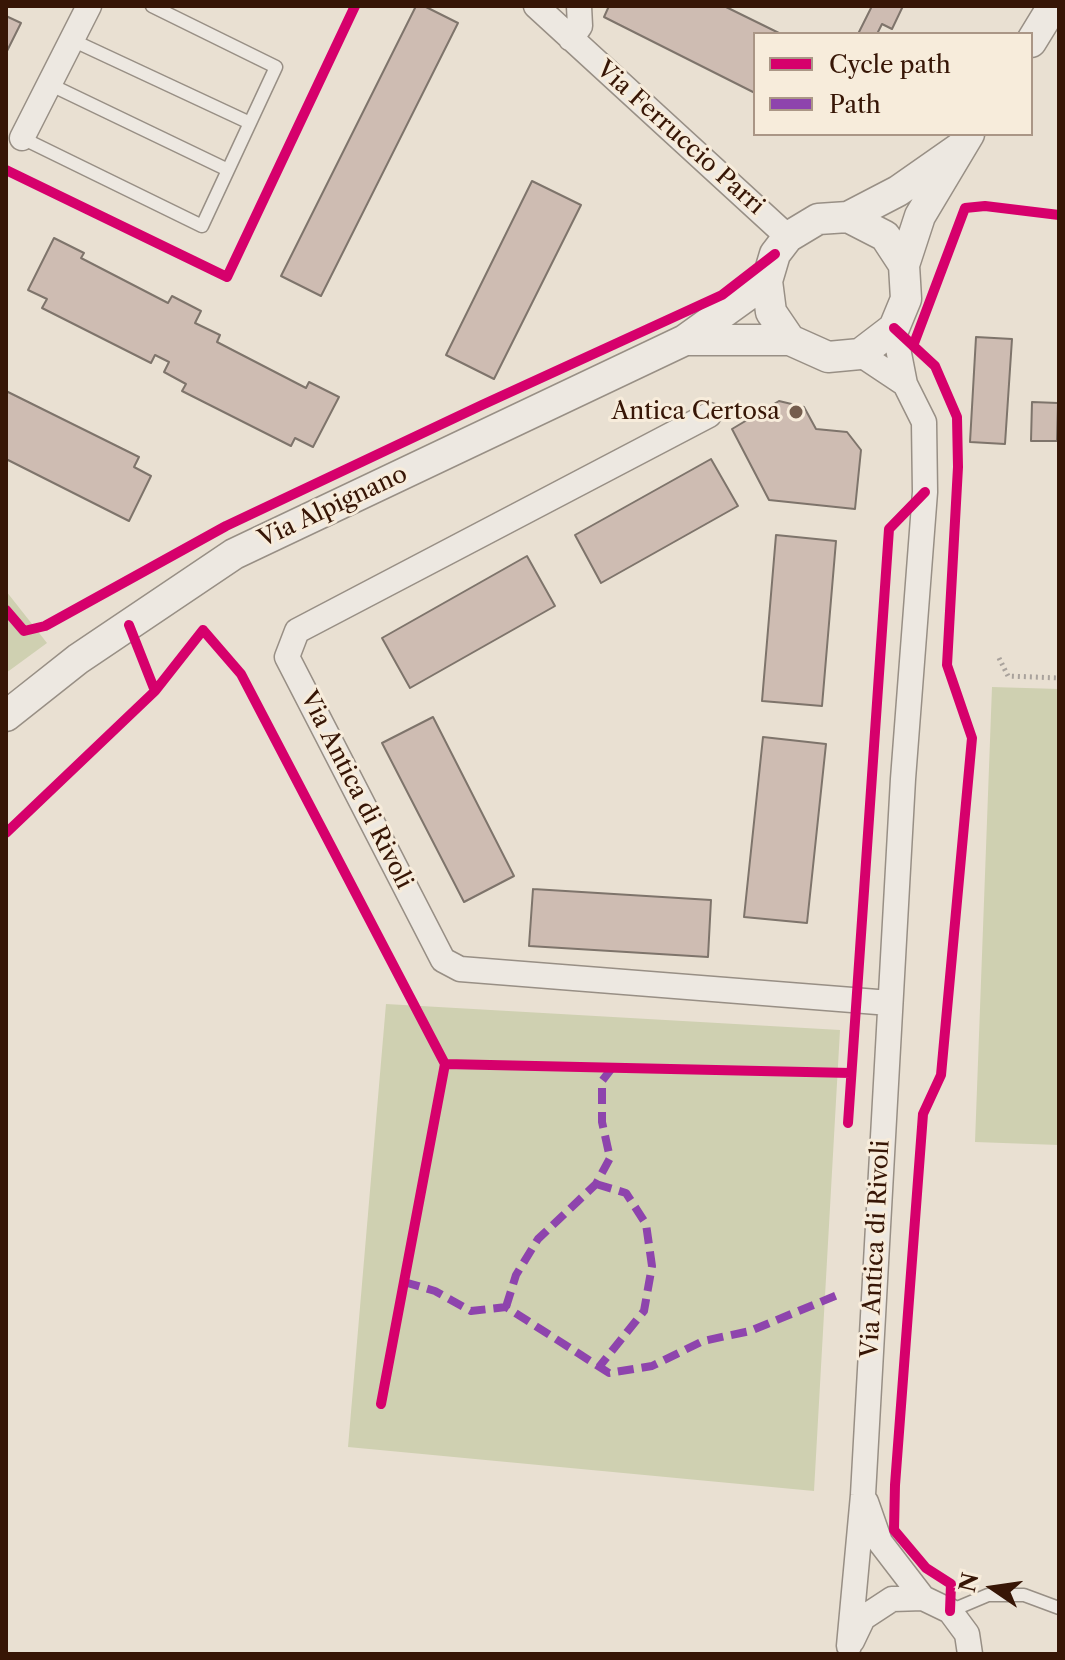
<!DOCTYPE html>
<html>
<head>
<meta charset="utf-8">
<style>
	body { margin:0 }
	#map { position:relative; width:1065px; height:1660px; overflow:hidden; background:#e9e0d2; font-family:"Libre Caslon Text",serif }
	canvas { display:block }
	.frame { position:absolute; inset:0; border:8px solid #371606; pointer-events:none }
	.legend { position:absolute; left:753px; top:32px; width:280px; height:104px; box-sizing:border-box; background:#f7ecdb; border:2px solid #aa9686; margin:0; padding:10px 14px; list-style:none; font-size:24px; color:#371606 }
	.legend li { display:flex; align-items:center; gap:16px; height:40px }
	.legend b { width:40px; border:2px solid #aa9686 }
	.north { position:absolute; left:953px; top:1548px; width:80px; height:80px; -webkit-text-stroke:6px #f7ecdb; paint-order:stroke; rotate:283deg; font-size:22px; font-weight:700; line-height:32px; text-align:center; color:#371606 }
	.north::after { content:''; display:block; margin:auto; width:28px; height:36px; background:#371606; clip-path:polygon(50% 0,100% 100%,50% 72%,0 100%) }
</style>
</head>
<body>
<div id="map">
<canvas width="1065" height="1660"></canvas>
<div class="frame"></div>
<ul class="legend">
<li><b style="height:10px;background:#d6006c"></b>Cycle path</li>
<li><b style="height:10px;background:#8e44ad"></b>Path</li>
</ul>
<div class="north">N</div>
</div>
<script>
const g = document.querySelector('canvas').getContext('2d');
g.lineJoin = 'round';
function fillPath(path, color) { g.fillStyle = color; g.fill(path, 'evenodd'); }
const toPath = rows => new Path2D(rows.map(r => 'M' + r).join(''));
function strokePath(path, color, width, dash) { g.strokeStyle = color; g.lineWidth = width; g.lineCap = dash ? 'butt' : 'round'; g.setLineDash(dash || []); g.stroke(path); }
function write(font, color, halo, rows, align = 'center') {
  g.font = font + ' "Libre Caslon Text",serif'; g.lineWidth = 6; g.setLineDash([]); g.textBaseline = 'middle'; g.strokeStyle = halo; g.fillStyle = color; for (const [text, x, y, turn = 0] of rows) {
    g.save(); g.translate(x, y); g.rotate((+turn || 0) * Math.PI / 180); g.textAlign = isNaN(turn) ? turn : align; if (halo) g.strokeText(text, 0, 0); g.fillText(text, 0, 0); g.restore();
  }
}
fillPath(toPath([
	[6,591,47,643,6,673],
	[992,687,1059,689,1059,1145,975,1142],
	[386,1004,840,1030,814,1491,348,1447]
]), '#cfd0b1');
const building = toPath([
	[416,6,424,6,458,23,321,296,281,276,416,6],
	[609,6,724,6,781,34,755,34,755,93,604,17,609,6],
	[872,6,903,6,892,29,882,24,877,34,858,34,872,6],
	[6,16,21,23,6,53,6,16],
	[532,181,581,205,494,379,446,355,532,181],
	[54,238,84,253,81,258,168,303,172,296,201,311,195,323,220,335,217,342,306,388,309,382,339,397,313,447,295,438,291,446,182,391,186,384,164,372,169,362,155,355,151,363,42,308,47,299,28,290,54,238],
	[976,337,1012,339,1005,444,970,442,976,337],
	[6,391,139,457,134,467,151,476,129,521,6,459,6,391],
	[779,401,804,407,816,429,847,432,861,450,855,509,769,500,732,429,779,401],
	[1032,402,1058,403,1057,441,1031,441,1032,402],
	[711,459,738,506,601,583,575,535,711,459],
	[776,535,836,541,822,706,762,701,776,535],
	[527,556,555,606,410,688,382,638,527,556],
	[433,717,514,876,464,902,382,743,433,717],
	[763,737,826,744,807,923,744,917,763,737],
	[533,889,711,900,708,957,529,946,533,889]
]);
fillPath(building, '#cebcb2');
strokePath(building, '#7e746b', 2);
const service = toPath([
	[72,40,250,123],
	[49,84,228,170],
	[22,138,202,226,276,67,152,6],
	[950,1611,988,1595,1024,1595,1059,1608]
]);
const minor = toPath([
	[536,6,788,237],
	[571,39,580,26,579,6],
	[22,138,89,6],
	[860,354,905,384],
	[709,415,297,631,287,657,443,960,460,969,890,1003],
	[866,1502,880,1542,923,1598],
	[852,1641,863,1618,892,1599,923,1598,950,1611,967,1634,970,1654],
	[849,1646,863,1495,903,779,925,492,924,422,905,384,894,328]
]);
const tertiary = toPath([
	[1031,42,1053,6],
	[958,149,898,191,848,217,818,219,788,237,775,254,767,281,771,312,790,340,828,357,860,354,894,328,906,299,904,265,920,216,969,134],
	[848,217,885,236,904,265],
	[685,340,790,340],
	[6,716,78,659,234,554,685,340,767,281]
]);
strokePath(service, '#988f85', 15);
strokePath(minor, '#988f85', 27);
strokePath(tertiary, '#988f85', 33);
strokePath(toPath([
	[999,658,1008,676,1059,678]
]), '#a9a29c', 5, [2, 4]);
strokePath(service, '#ede8e1', 12);
strokePath(minor, '#ede8e1', 24);
strokePath(tertiary, '#ede8e1', 30);
strokePath(toPath([
	[596,1184,626,1193,646,1224,652,1266,644,1311,599,1367],
	[404,1282,435,1291,471,1311,506,1307,609,1373,652,1366,703,1341,750,1331,840,1294],
	[506,1307,516,1275,538,1239,596,1184,610,1158,602,1122,602,1081,612,1068]
]), '#8e44ad', 8, [16, 8]);
strokePath(toPath([
	[6,170,227,277,355,6],
	[894,328,935,366,957,417,958,467,947,665,972,738,941,1075,923,1114,895,1485,894,1530,926,1568,951,1584,950,1611],
	[913,346,965,208,985,206,1059,215],
	[6,610,24,631,45,626,226,526,482,405,722,295,775,254],
	[155,691,203,630,241,674,445,1064,381,1404],
	[6,833,155,691,129,625],
	[445,1064,851,1073],
	[848,1123,889,529,925,492]
]), '#d6006c', 10);
for (const [x, y, r, color] of [
	[796,412,8,"#755d4d"]
]) { const dot = new Path2D(); dot.arc(x, y, r, 0, 2 * Math.PI); g.fillStyle = color; g.fill(dot); strokePath(dot, '#f7ecdb', 3); }
write('24px', '#371606', '#f7ecdb', [
	["Via Ferruccio Parri",680,138,42],
	["Via Alpignano",333,507,-25],
	["Via Antica di Rivoli",356,790,63],
	["Via Antica di Rivoli",876,1249,-87]
]);
write('24px', '#371606', '#f7ecdb', [
	["Antica Certosa",780,412]
], 'right');
</script>
</body>
</html>
